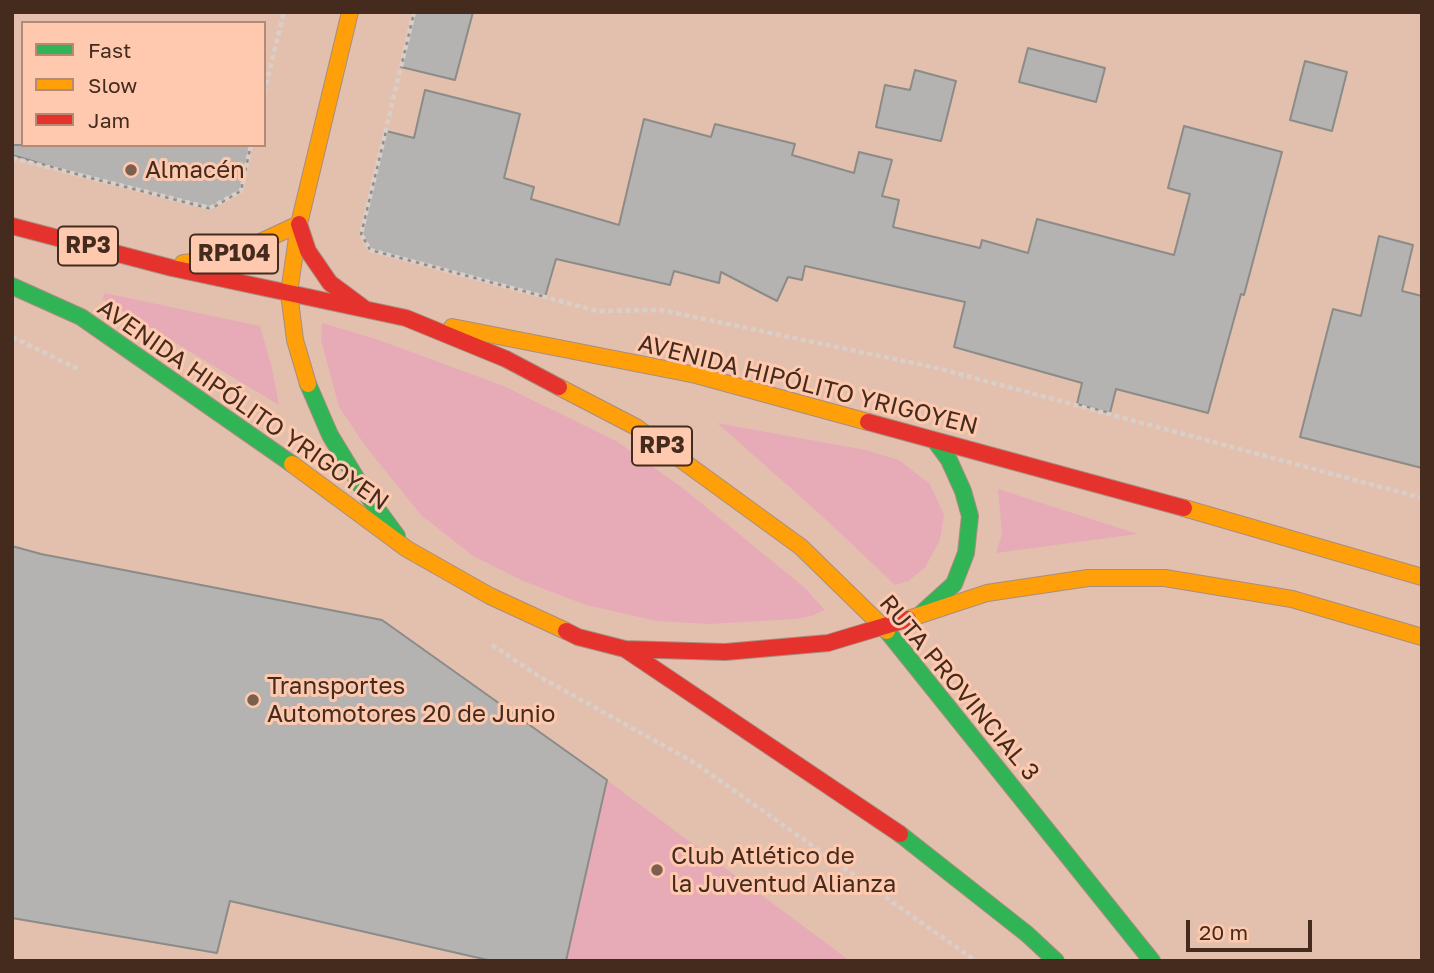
<!DOCTYPE html>
<html>
<head>
<meta charset="utf-8">
<style>
	body { margin:0 }
	#map { position:relative; width:1434px; height:973px; overflow:hidden; background:#e3c0ad; font-family:"Golos Text",sans-serif }
	canvas { display:block }
	.frame { position:absolute; inset:0; border:14px solid #442b1d; pointer-events:none }
	.legend { position:absolute; left:21px; top:21px; width:245px; height:126px; box-sizing:border-box; background:#fec9ae; border:2px solid #b48a74; margin:0; padding:9px 12px; list-style:none; font-size:21px; color:#442b1d }
	.legend li { display:flex; align-items:center; gap:14px; height:35px }
	.legend b { width:35px; border:2px solid #b48a74 }
	.scale { position:absolute; left:1186px; top:920px; width:126px; height:32px; box-sizing:border-box; border:4px solid #442b1d; border-top:0; padding-left:9px; font-size:21px; line-height:24px; white-space:nowrap; color:#442b1d; -webkit-text-stroke:5px #fec9ae; paint-order:stroke }
</style>
</head>
<body>
<div id="map">
<canvas width="1434" height="973"></canvas>
<div class="frame"></div>
<ul class="legend">
<li><b style="height:9px;background:#30b455"></b>Fast</li>
<li><b style="height:9px;background:#ff9f0a"></b>Slow</li>
<li><b style="height:9px;background:#e5322d"></b>Jam</li>
</ul>
<div class="scale">20 m</div>
</div>
<script>
const g = document.querySelector('canvas').getContext('2d');
g.lineJoin = 'round';
function fillPath(path, color) { g.fillStyle = color; g.fill(path, 'evenodd'); }
const toPath = rows => new Path2D(rows.map(r => 'M' + r).join(''));
function strokePath(path, color, width, dash) { g.strokeStyle = color; g.lineWidth = width; g.lineCap = dash ? 'butt' : 'round'; g.setLineDash(dash || []); g.stroke(path); }
function write(font, color, halo, rows, align = 'center') {
  g.font = font + ' "Golos Text",sans-serif'; g.lineWidth = 6; g.setLineDash([]); g.textBaseline = 'middle'; g.strokeStyle = halo; g.fillStyle = color; for (const [text, x, y, turn = 0] of rows) {
    g.save(); g.translate(x, y); g.rotate((+turn || 0) * Math.PI / 180); g.textAlign = isNaN(turn) ? turn : align; if (halo) g.strokeText(text, 0, 0); g.fillText(text, 0, 0); g.restore();
  }
}
fillPath(toPath([
	[105,293,260,326,272,368,279,405,102,299],
	[322,323,376,339,504,386,618,442,684,489,804,587,825,610,812,616,796,619,710,624,657,621,586,605,523,581,473,556,421,515,366,447,339,407,321,340],
	[717,423,866,450,899,460,930,484,944,515,940,540,925,568,908,581,895,585,822,516],
	[998,489,1138,534,996,553,1002,534],
	[607,780,850,961,566,961]
]), '#e7abb8');
const building = toPath([
	[414,12,473,12,455,80,401,67,414,12],
	[1028,48,1105,68,1096,102,1019,82,1028,48],
	[1305,61,1347,72,1332,131,1290,120,1305,61],
	[915,70,956,81,941,141,876,127,885,85,910,90,915,70],
	[425,90,520,114,504,178,534,187,531,199,619,225,644,119,711,137,715,124,795,144,792,155,854,173,859,152,892,160,882,196,899,200,893,227,980,248,982,240,1028,253,1037,219,1174,255,1190,194,1168,188,1184,126,1282,152,1244,295,1241,294,1208,413,1116,389,1110,413,1077,404,1082,383,954,347,965,302,805,266,802,280,788,277,777,301,721,272,719,283,674,271,670,285,556,259,545,297,370,250,361,234,386,131,414,138,425,90],
	[12,145,251,145,241,191,211,209,86,177,12,155,12,145],
	[1379,236,1413,245,1402,291,1422,296,1422,468,1300,437,1333,309,1361,316,1379,236],
	[12,546,41,554,382,620,607,780,566,961,492,961,230,901,217,953,12,918,12,546]
]);
fillPath(building, '#b5b3b1');
strokePath(building, '#8b8b88', 2);
const fast = toPath([
	[12,286,81,317,292,464],
	[308,384,330,435,364,491,397,536],
	[922,613,954,584,966,553,970,516,963,491,949,460,935,441],
	[887,631,1152,961],
	[900,834,1027,934,1056,961]
]);
const slow = toPath([
	[183,263,224,259,299,224],
	[452,327,696,375,868,422],
	[308,384,295,340,289,293,299,224,350,12],
	[559,387,636,427,801,547,887,631],
	[292,464,407,549,490,596,566,631],
	[1184,508,1422,577],
	[908,619,987,593,1088,578,1165,578,1292,599,1422,637]
]);
const jam = toPath([
	[299,224,308,251,330,283,365,309],
	[12,226,172,268,406,318,506,359,559,387],
	[868,422,1184,508],
	[566,631,578,637,625,649,900,834],
	[625,649,725,652,828,643,908,619]
]);
strokePath(fast, '#a88d7f', 18);
strokePath(slow, '#a88d7f', 18);
strokePath(jam, '#a88d7f', 18);
strokePath(toPath([
	[414,12,361,234,370,250,597,311,661,310,937,368,1422,498],
	[264,93,284,12],
	[12,158,210,208,241,191,251,145],
	[12,337,78,369],
	[492,645,540,677,695,763,976,961]
]), '#dacec8', 4.5, [5, 3.5]);
strokePath(fast, '#30b455', 16);
strokePath(slow, '#ff9f0a', 16);
strokePath(jam, '#e5322d', 16);
for (const [x, y, r, color] of [
	[131,170,7,"#7c5f4f"],
	[253,700,7,"#7c5f4f"],
	[657,870,7,"#7c5f4f"]
]) { const dot = new Path2D(); dot.arc(x, y, r, 0, 2 * Math.PI); g.fillStyle = color; g.fill(dot); strokePath(dot, '#fec9ae', 2.5); }
for (const [x, y, w] of [
	[88,246,60],
	[234,254,88],
	[662,446,60]
]) { const box = new Path2D(); box.roundRect(x - w / 2, y - 19.5, w, 39, 5); g.fillStyle = '#fec9ae'; g.fill(box); strokePath(box, '#442b1d', 2); }
write('bold 23px', '#442b1d', null, [
	["RP3",88,246],
	["RP104",234,254],
	["RP3",662,446]
]);
write('24px', '#442b1d', '#fec9ae', [
	["Almacén",145,170],
	["Transportes",267,686],
	["Automotores 20 de Junio",267,714],
	["Club Atlético de",671,856],
	["la Juventud Alianza",671,884]
], 'left');
write('24px', '#442b1d', '#fec9ae', [
	["AVENIDA HIPÓLITO YRIGOYEN",808,385,14],
	["AVENIDA HIPÓLITO YRIGOYEN",243,405,35],
	["RUTA PROVINCIAL 3",959,688,50]
]);
</script>
</body>
</html>
